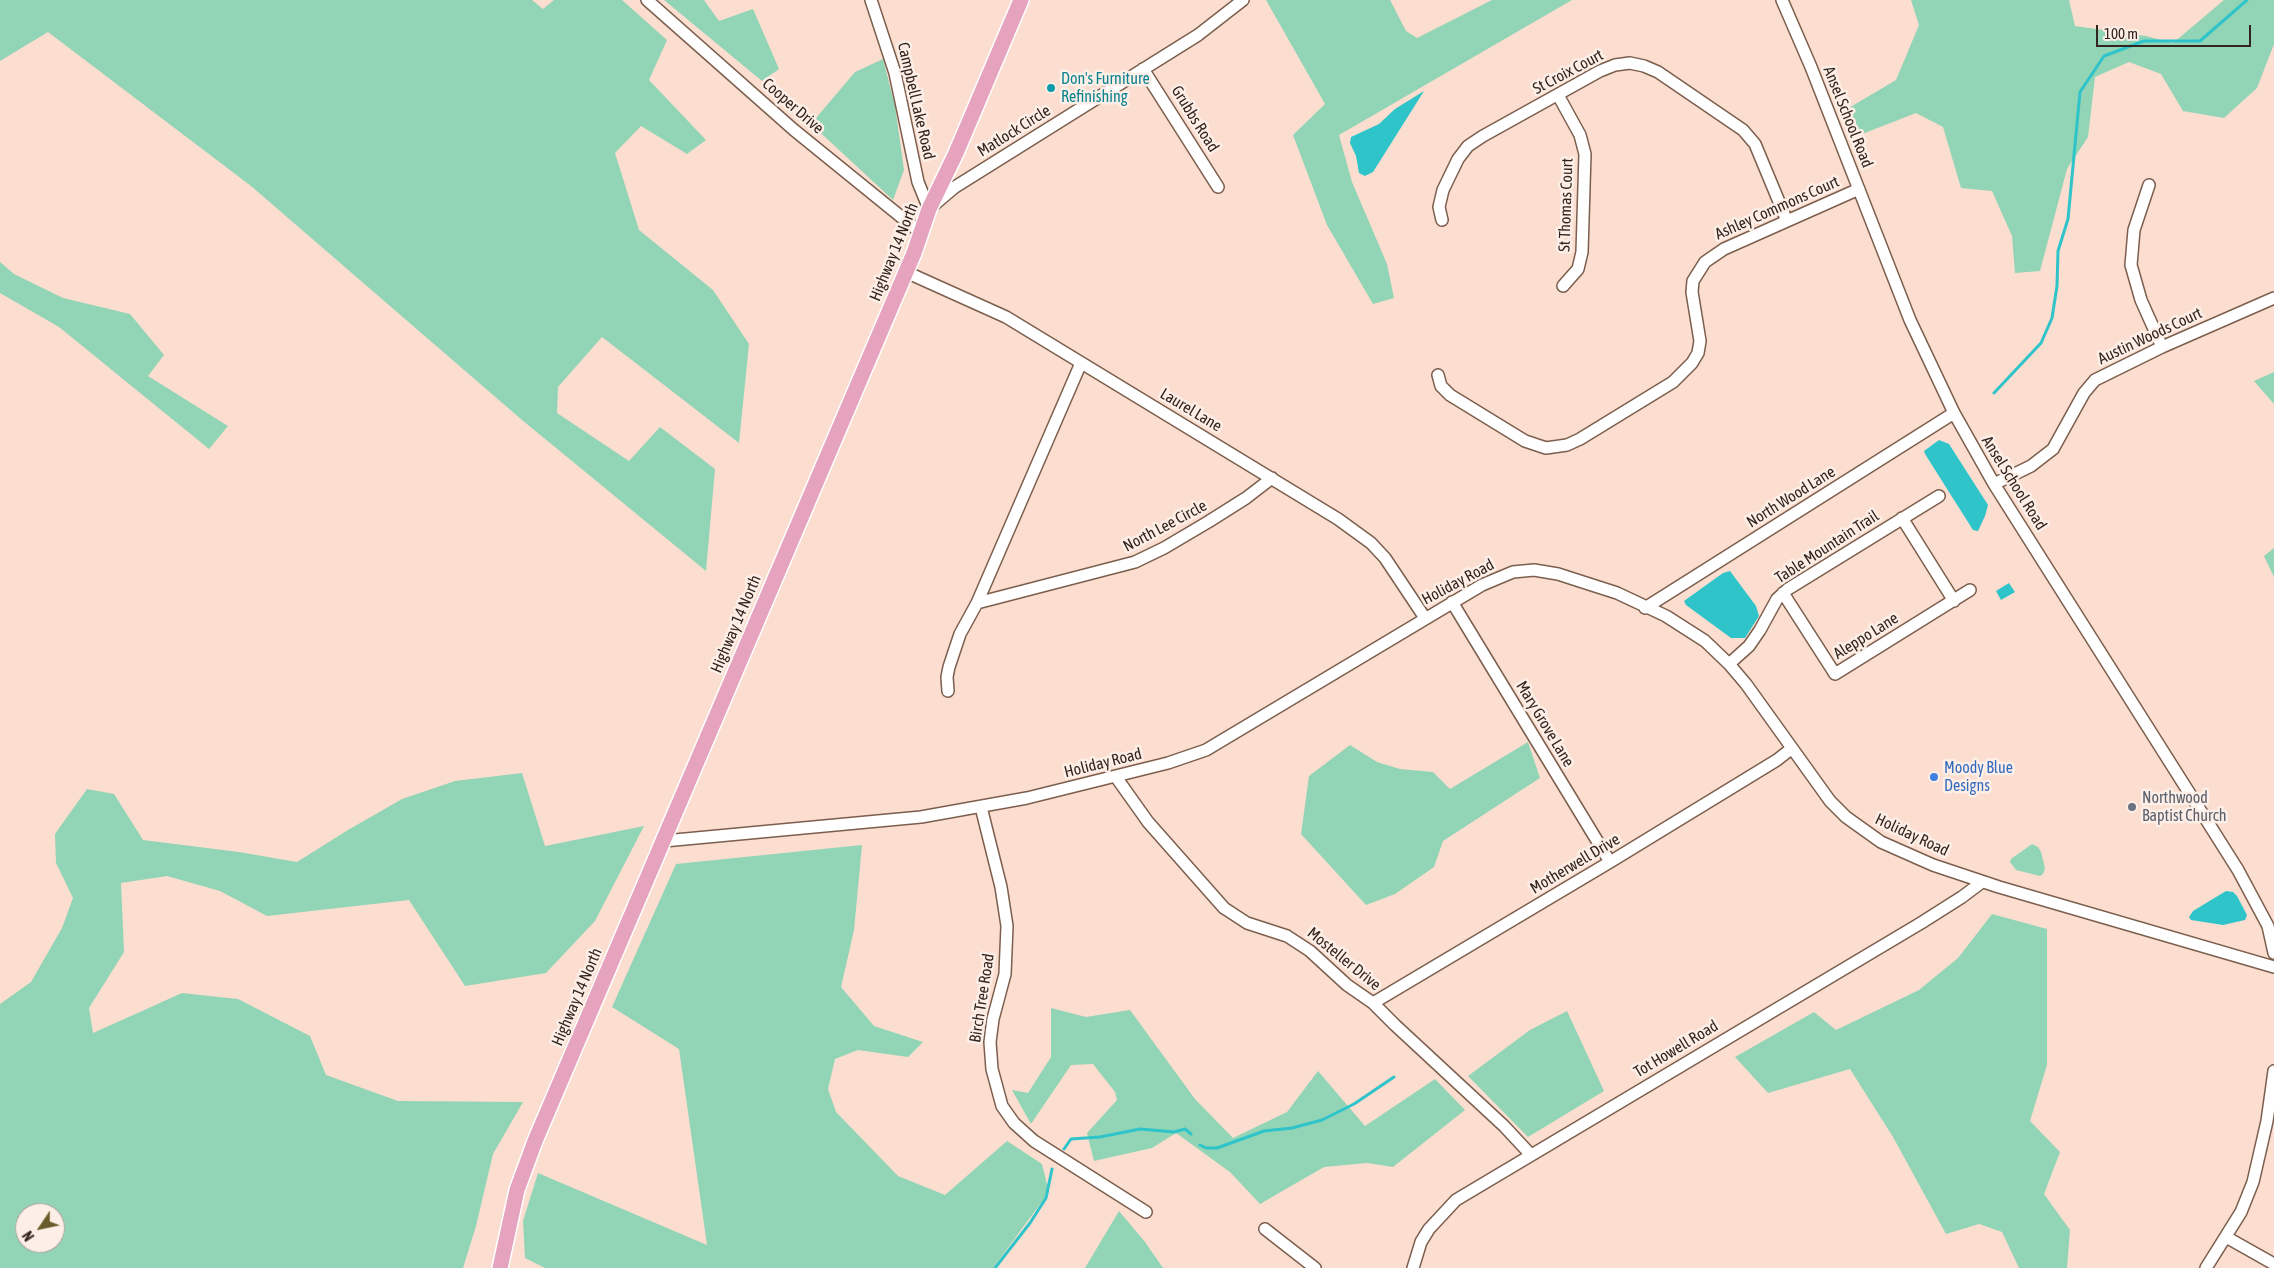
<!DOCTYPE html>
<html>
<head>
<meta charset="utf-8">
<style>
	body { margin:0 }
	#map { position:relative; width:2274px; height:1268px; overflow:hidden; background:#fbdecf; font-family:"Asap Condensed",sans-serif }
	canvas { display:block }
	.north { position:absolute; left:15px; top:1203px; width:50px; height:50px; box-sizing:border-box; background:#fdefe7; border:1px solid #ac9e97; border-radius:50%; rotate:236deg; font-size:14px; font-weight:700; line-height:20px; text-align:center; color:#32251e }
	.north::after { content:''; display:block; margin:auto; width:18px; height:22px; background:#6b5d2b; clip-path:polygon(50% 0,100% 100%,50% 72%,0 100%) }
	.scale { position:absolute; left:2096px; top:25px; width:155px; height:22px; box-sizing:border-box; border:2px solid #32251e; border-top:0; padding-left:6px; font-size:15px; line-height:18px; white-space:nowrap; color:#32251e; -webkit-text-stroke:4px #fdefe7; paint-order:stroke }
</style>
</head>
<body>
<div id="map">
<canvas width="2274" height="1268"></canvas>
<div class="north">N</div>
<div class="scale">100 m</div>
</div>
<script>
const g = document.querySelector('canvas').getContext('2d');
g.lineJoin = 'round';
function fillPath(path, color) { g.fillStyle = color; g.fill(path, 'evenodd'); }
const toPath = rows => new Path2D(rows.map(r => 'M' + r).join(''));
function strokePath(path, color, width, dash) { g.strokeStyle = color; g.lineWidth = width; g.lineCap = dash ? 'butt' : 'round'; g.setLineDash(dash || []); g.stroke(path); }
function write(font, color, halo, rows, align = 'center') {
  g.font = font + ' "Asap Condensed",sans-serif'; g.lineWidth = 5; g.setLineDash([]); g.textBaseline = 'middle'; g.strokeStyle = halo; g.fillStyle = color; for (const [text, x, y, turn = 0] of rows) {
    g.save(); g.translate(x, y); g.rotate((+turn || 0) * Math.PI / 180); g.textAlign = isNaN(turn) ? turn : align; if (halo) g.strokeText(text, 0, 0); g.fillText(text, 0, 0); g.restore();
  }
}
fillPath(toPath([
	[0,0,532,0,543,9,554,0,622,0,667,40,649,80,706,140,687,154,641,126,615,153,639,230,713,290,749,344,739,443,602,337,558,387,557,413,629,461,660,427,715,469,706,571,522,420,251,186,48,32,0,61],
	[664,0,704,0,719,21,753,9,779,69,762,81],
	[1266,0,1390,0,1406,31,1417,38,1492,0,1572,0,1339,135,1352,182,1387,264,1394,298,1373,304,1327,225,1293,135,1325,104],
	[1911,0,2069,0,2075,26,2146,36,2173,43,2224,0,2274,0,2274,44,2257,88,2224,118,2183,111,2161,74,2129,62,2095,77,2088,137,2067,169,2040,271,2015,273,2012,236,1992,191,1961,188,1943,127,1916,113,1852,138,1842,112,1896,80,1919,25],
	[883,59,895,106,904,170,893,200,811,124,855,72],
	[0,262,14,274,63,298,130,314,164,355,148,376,228,426,209,449,59,327,0,293],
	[2274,372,2274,404,2254,381],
	[2274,548,2274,577,2264,556],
	[1528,742,1540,778,1443,841,1434,867,1395,894,1366,905,1301,834,1309,776,1350,745,1377,762,1400,769,1433,772,1450,789],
	[522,773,545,846,644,826,595,921,546,973,465,986,409,900,267,916,220,891,167,876,121,883,124,952,89,1008,93,1033,182,993,238,999,310,1036,326,1075,398,1101,523,1102,493,1154,476,1226,463,1268,0,1268,0,1004,31,982,62,928,73,898,56,863,55,834,87,789,114,794,143,840,239,852,297,862,348,830,402,799,455,781],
	[25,1213,55,1213,55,1243,25,1243],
	[2032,844,2038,847,2041,852,2045,868,2043,874,2040,876,2016,870,2010,862,2011,859],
	[862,845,854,930,841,987,874,1026,923,1042,908,1057,858,1050,835,1059,828,1089,836,1112,898,1176,945,1195,1007,1141,1042,1164,1049,1192,993,1268,545,1268,525,1258,523,1221,538,1173,707,1245,679,1049,612,1007,676,864],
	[1992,914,2047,929,2047,1065,2030,1121,2060,1152,2044,1194,2070,1230,2067,1268,2019,1268,2002,1232,1979,1224,1946,1234,1893,1137,1850,1069,1768,1093,1735,1057,1814,1012,1836,1030,1919,990,1958,958],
	[1051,1008,1086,1017,1130,1010,1195,1099,1233,1138,1287,1112,1318,1071,1365,1126,1435,1079,1465,1110,1393,1167,1367,1163,1324,1167,1260,1204,1230,1172,1176,1133,1152,1148,1094,1161,1087,1133,1117,1100,1115,1092,1093,1064,1071,1065,1031,1124,1012,1090,1028,1093,1051,1057],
	[1567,1011,1604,1091,1528,1137,1468,1076,1530,1030],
	[1119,1211,1145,1242,1163,1268,1085,1268]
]), '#92d4b6');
fillPath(toPath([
	[1424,91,1373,172,1365,176,1359,173,1356,156,1350,143,1351,137,1379,124,1395,109],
	[1939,440,1949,444,1988,505,1985,516,1978,531,1973,530,1925,454,1924,451],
	[1730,571,1756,606,1759,616,1745,638,1731,638,1686,605,1684,601,1723,573],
	[2009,583,2015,592,2001,600,1996,591],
	[2226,891,2233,892,2237,896,2247,915,2245,920,2223,925,2191,920,2189,917,2193,911]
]), '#2ec4ca');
strokePath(toPath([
	[1994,393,2041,343,2052,318,2057,286,2058,251,2068,219,2080,92,2104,56,2144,41,2200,41,2247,0],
	[1200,1145,1206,1148,1217,1148,1264,1131,1292,1128,1322,1120,1354,1104,1394,1077],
	[1064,1149,1071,1139,1100,1137,1140,1129,1174,1132,1185,1129,1191,1134],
	[995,1268,1030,1223,1046,1198,1052,1169]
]), '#2ec4ca', 3);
const minor = toPath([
	[647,0,794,130,921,233],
	[871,0,895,73,918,182,929,209,955,187,1198,35,1243,0],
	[1782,0,1811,67,1910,320,1954,413,1994,484,2238,870,2268,926,2274,953],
	[1143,69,1218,187],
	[1558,95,1580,135,1585,154,1582,252,1578,269,1563,286],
	[2149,185,2134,230,2131,265,2141,300,2162,347],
	[1442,220,1439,207,1443,190,1458,159,1468,146,1483,136,1600,71,1615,65,1630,63,1644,66,1658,72,1743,130,1755,144,1787,221],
	[906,272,1006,317,1338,519,1371,543,1385,558,1425,618],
	[1438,375,1441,386,1450,395,1525,441,1546,448,1567,445,1580,439,1673,382,1692,363,1698,353,1700,341,1692,292,1693,281,1705,262,1724,249,1859,189],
	[1994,484,2031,466,2053,449,2084,393,2095,380,2162,347,2274,298],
	[1902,518,1954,601],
	[1783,593,1835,674,1970,590],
	[1452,602,1610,862],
	[977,603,1081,363],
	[1645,608,1954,413],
	[1729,664,1749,646,1760,630,1777,599,1788,589,1939,496],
	[948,691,947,677,949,667,960,634,977,603,1135,562,1164,548,1208,522,1246,498,1272,478],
	[1116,777,1148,822,1224,908,1247,923,1287,936,1310,951,1347,985,1373,1003,1395,1025,1504,1126,1531,1155],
	[981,807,1001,887,1007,926,1005,974,993,1019,990,1042,992,1069,1002,1106,1014,1123,1034,1141,1146,1212],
	[664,841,921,817,1027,798,1168,763,1206,750,1482,585,1513,572,1534,570,1558,574,1617,593,1666,616,1705,641,1729,664,1746,684,1830,801,1846,817,1881,842,1933,865,1999,887,2274,967],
	[1373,1003,1610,862,1777,760,1791,749],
	[1265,1229,1315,1268],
	[2226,1237,2274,1264],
	[1413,1268,1421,1242,1429,1229,1456,1200,1921,923,1962,897,1982,882],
	[2206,1268,2241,1212,2253,1182,2267,1121,2274,1071]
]);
const major = toPath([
	[500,1268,517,1190,535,1141,914,253,929,209,956,153,1021,0]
]);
strokePath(minor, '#7c5e4d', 14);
strokePath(major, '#fff', 18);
strokePath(minor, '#fff', 11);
strokePath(major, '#e5a3be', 15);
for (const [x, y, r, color] of [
	[1051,88,5,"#0f9aa8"],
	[1934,777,5,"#3f7fe0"],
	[2132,807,5,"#6b7280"]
]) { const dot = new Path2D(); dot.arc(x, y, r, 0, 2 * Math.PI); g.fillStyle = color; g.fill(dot); strokePath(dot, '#fdefe7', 2); }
write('16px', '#32251e', '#fdefe7', [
	["St Croix Court",1568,72,-28],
	["Campbell Lake Road",916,101,77],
	["Cooper Drive",793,106,41],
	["Ansel School Road",1848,117,68],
	["Grubbs Road",1195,119,58],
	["Matlock Circle",1014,131,-32],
	["St Thomas Court",1566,205,-88],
	["Ashley Commons Court",1777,208,-24],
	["Highway 14 North",894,252,-68],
	["Austin Woods Court",2150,336,-25],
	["Laurel Lane",1191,410,31],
	["Ansel School Road",2014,483,58],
	["North Wood Lane",1791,497,-32],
	["North Lee Circle",1165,526,-28],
	["Table Mountain Trail",1827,547,-33],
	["Holiday Road",1458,582,-28],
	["Highway 14 North",736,624,-67],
	["Aleppo Lane",1866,636,-32],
	["Mary Grove Lane",1545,724,59],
	["Holiday Road",1103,763,-14],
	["Holiday Road",1912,835,25],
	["Motherwell Drive",1575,864,-31],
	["Mosteller Drive",1344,959,39],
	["Highway 14 North",577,997,-67],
	["Birch Tree Road",982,998,-81],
	["Tot Howell Road",1676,1049,-31]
]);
write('16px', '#0d838f', '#fdefe7', [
	["Don's Furniture",1061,79],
	["Refinishing",1061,97]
], 'left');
write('16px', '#366cbe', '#fdefe7', [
	["Moody Blue",1944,768],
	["Designs",1944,786]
], 'left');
write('16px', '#5b616d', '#fdefe7', [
	["Northwood",2142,798],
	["Baptist Church",2142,816]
], 'left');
</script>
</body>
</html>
